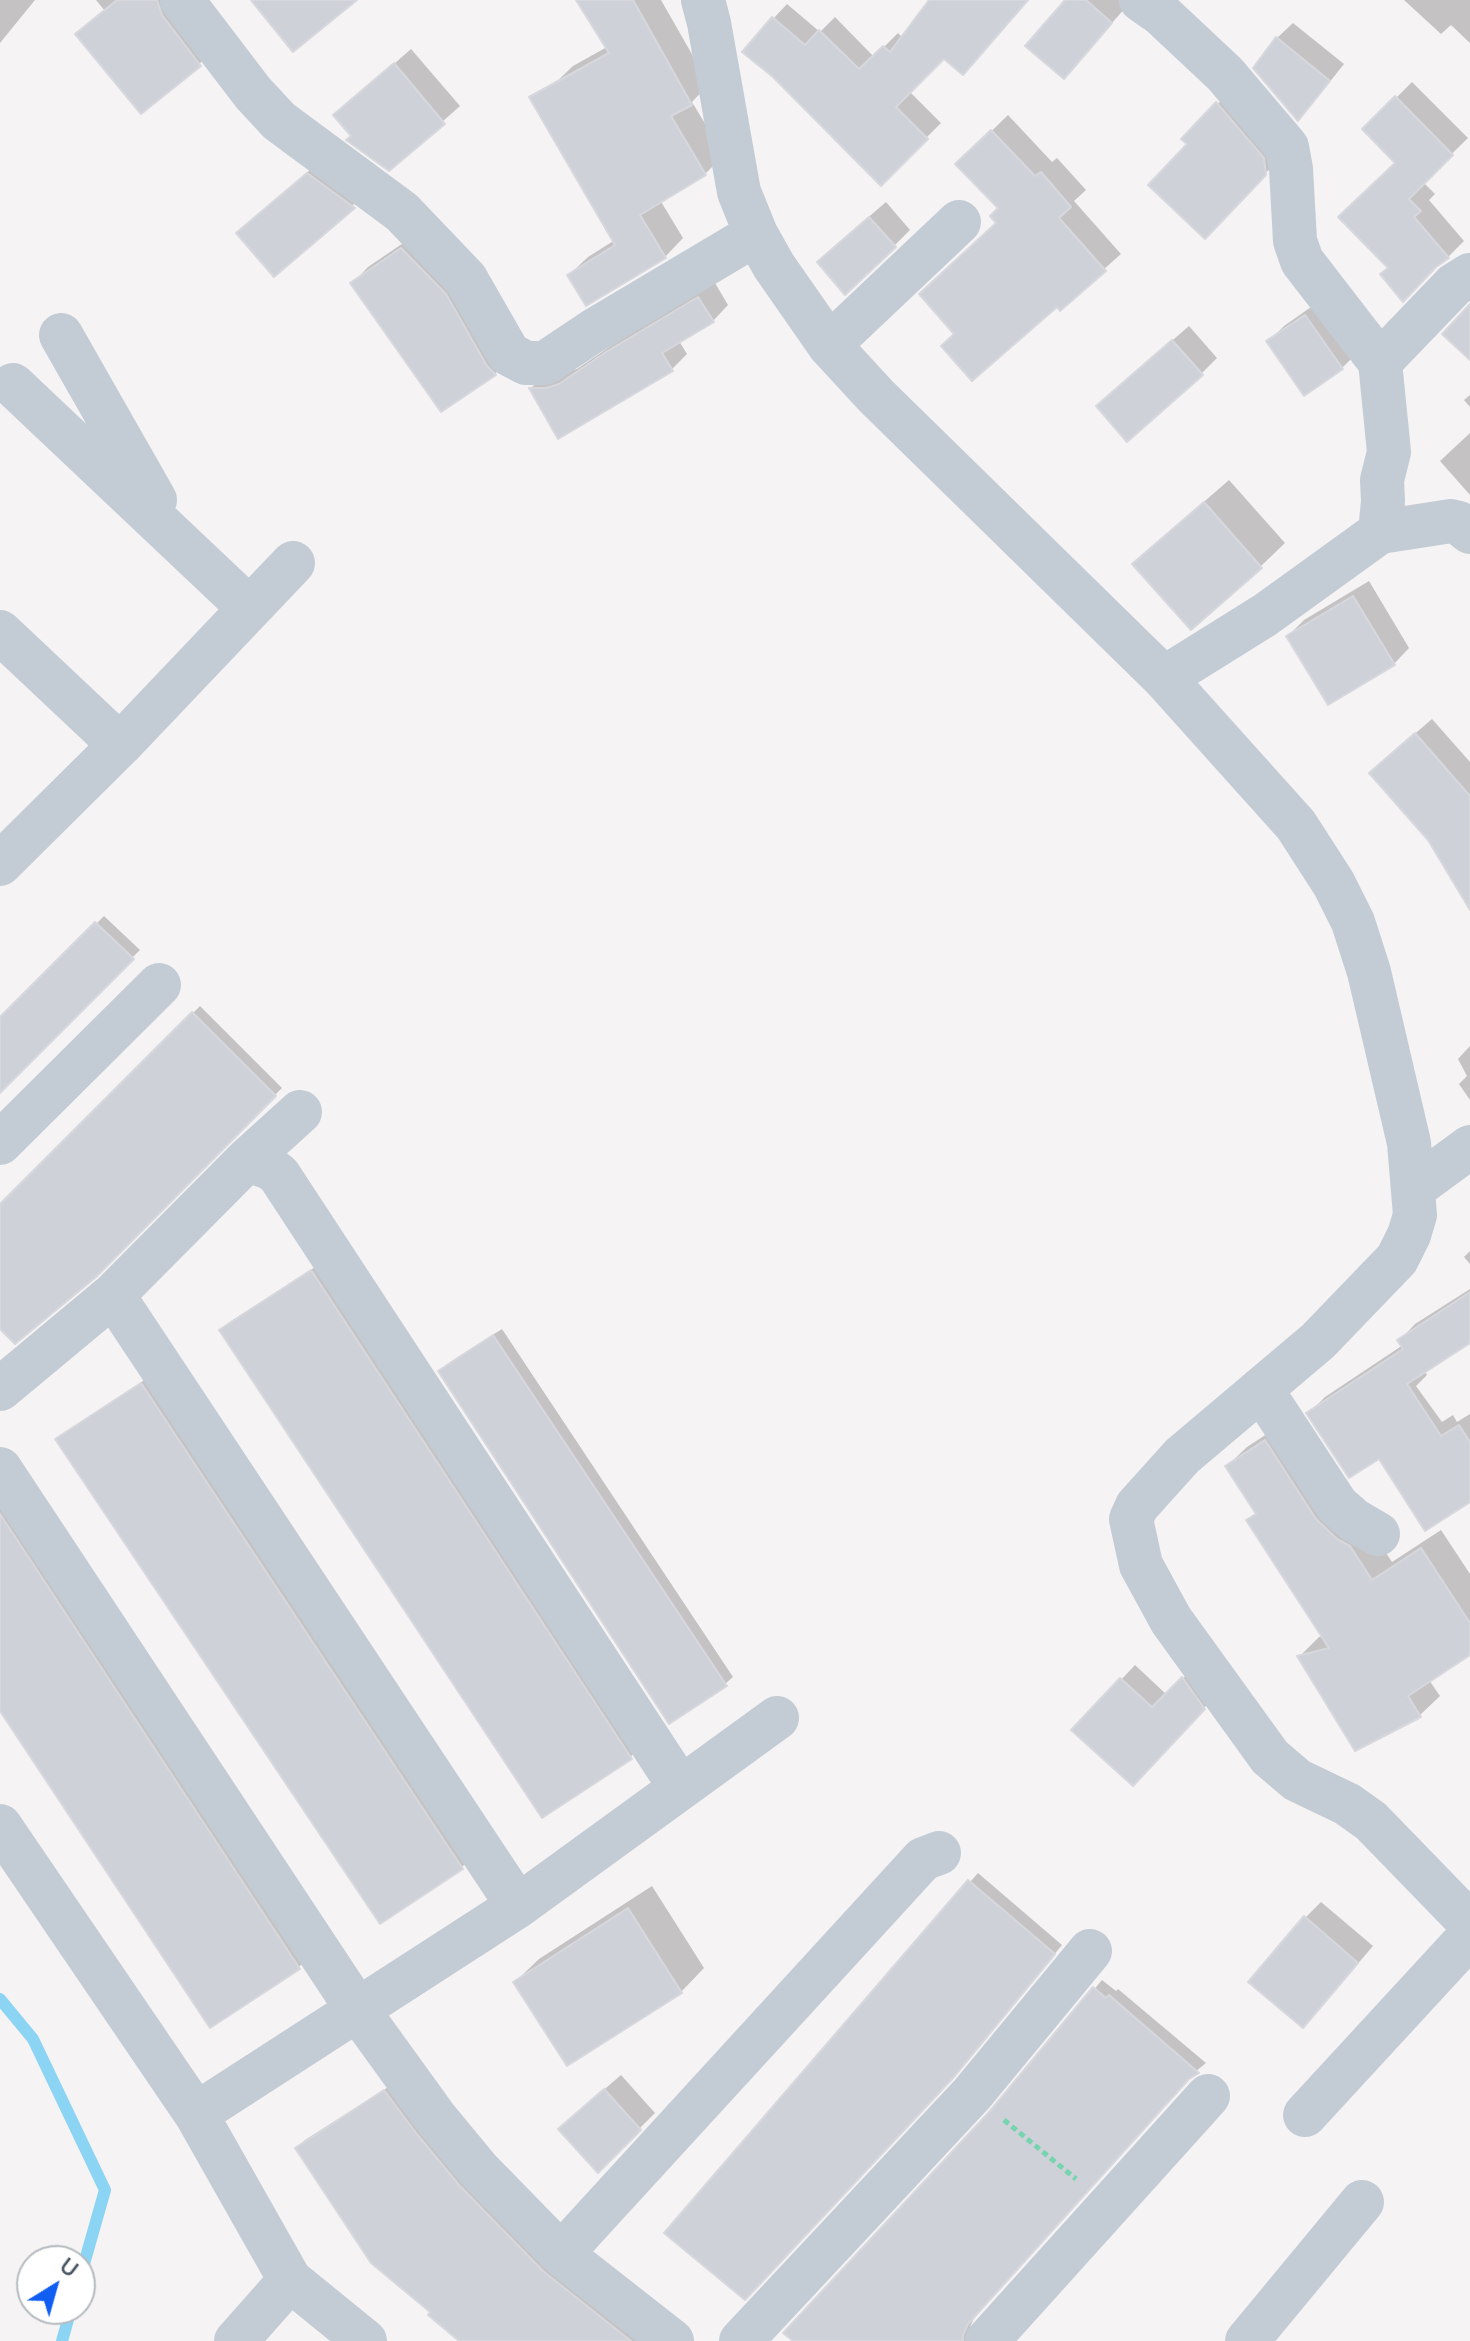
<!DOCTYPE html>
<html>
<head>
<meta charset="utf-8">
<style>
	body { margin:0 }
	#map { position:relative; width:1470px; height:2341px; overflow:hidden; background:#f5f3f3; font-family:Manrope,sans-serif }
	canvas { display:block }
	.north { position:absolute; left:16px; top:2245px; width:80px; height:80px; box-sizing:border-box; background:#fff; border:2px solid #b6bbc0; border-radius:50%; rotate:37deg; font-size:22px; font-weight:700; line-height:32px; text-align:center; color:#495462 }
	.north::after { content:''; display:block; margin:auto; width:28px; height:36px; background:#105ef2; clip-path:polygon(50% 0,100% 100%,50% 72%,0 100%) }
</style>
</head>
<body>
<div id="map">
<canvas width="1470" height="2341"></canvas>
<div class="north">U</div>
</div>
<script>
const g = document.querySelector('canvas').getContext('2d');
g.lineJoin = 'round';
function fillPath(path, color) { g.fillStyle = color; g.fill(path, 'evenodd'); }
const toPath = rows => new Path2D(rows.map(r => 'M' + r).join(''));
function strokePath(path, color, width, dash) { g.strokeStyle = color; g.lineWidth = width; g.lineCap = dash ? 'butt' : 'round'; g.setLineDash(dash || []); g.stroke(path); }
fillPath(toPath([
	[0,0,35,0,0,43],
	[96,0,188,0,221,43,199,64,168,89],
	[578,0,661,0,709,84,692,102,724,155,705,174,660,200,683,238,665,257,569,275,588,257,615,240,554,84,573,66,607,47],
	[932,0,1027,0,963,73,944,56,909,91,941,123,881,183,773,19,787,4,820,32,835,17,874,57,898,33,903,38],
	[1068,0,1119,0,1127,6,1079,60],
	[1404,0,1470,0,1470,43,1451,25,1441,34],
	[1293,23,1344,64,1313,103,1298,118,1277,38],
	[411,49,460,106,389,169,353,136,336,115],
	[1412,82,1468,138,1423,182,1435,194,1429,200,1464,241,1448,257,1390,267,1398,162,1365,129],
	[1233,88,1281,157,1220,221,1190,144,1184,139],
	[1008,115,1052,162,1057,158,1086,190,1074,201,1121,254,1060,308,1057,304,956,334,998,223,1001,208,958,164],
	[324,158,369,191,274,274,255,217],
	[886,202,910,230,894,246,835,246],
	[418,233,511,358,495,374,442,410,353,283,368,267],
	[715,283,728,305,713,321,679,341,687,354,672,369,558,436,531,388,547,373,563,373,577,369,624,337],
	[1321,300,1358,352,1342,368,1269,341,1284,326],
	[1189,326,1217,358,1201,374,1114,391],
	[1470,395,1470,407,1464,400],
	[1470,433,1470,495,1440,461],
	[1229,480,1285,543,1261,566,1191,627,1135,564,1159,541],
	[1369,581,1409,648,1394,664,1288,636,1304,620],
	[1432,719,1470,762,1470,893,1388,757],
	[104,916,140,950,0,1089,0,1020],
	[200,1006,282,1088,95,1275,0,1326,0,1207],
	[1470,1046,1470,1100,1459,1084,1467,1076,1458,1059],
	[1470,1251,1470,1264,1464,1257],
	[320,1264,638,1750,630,1757,221,1330,228,1323],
	[1470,1289,1470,1341,1424,1370,1427,1375,1416,1386,1442,1422,1453,1415,1457,1422,1470,1414,1470,1500,1379,1456,1309,1413,1325,1397,1403,1345,1400,1340,1415,1324],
	[502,1329,733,1677,725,1684,440,1372,447,1364],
	[149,1377,469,1860,462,1867,380,1921,57,1439,65,1432],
	[1285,1422,1369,1527,1392,1562,1441,1530,1470,1574,1470,1653,1429,1680,1440,1696,1420,1715,1356,1749,1300,1656,1319,1637,1324,1636,1249,1520,1257,1512,1227,1466,1247,1447],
	[0,1495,307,1959,299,1967,211,2025,0,1708],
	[1135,1665,1167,1695,1196,1665,1217,1694,1147,1769,1074,1730],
	[978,1873,1062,1945,961,2067,667,2232],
	[652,1886,704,1968,681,1992,515,1982,539,1959],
	[1321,1902,1373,1946,1318,2010,1305,1918],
	[1102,1980,1116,1991,1118,1989,1206,2063,1190,2076,976,2314,970,2327,971,2339,969,2341,800,2341],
	[621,2075,655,2113,598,2170,577,2113],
	[393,2084,648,2341,463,2341,433,2312,297,2148,305,2140]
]), '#0003');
strokePath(toPath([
	[0,1999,33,2039,105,2190,80,2278],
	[62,2341,71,2309]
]), '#8bd4f3', 12);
const building = toPath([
	[117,0,157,0,162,15,201,66,141,114,75,34,117,0],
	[251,0,357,0,293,52,251,0],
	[576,0,633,0,692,105,671,116,706,175,640,215,666,258,586,306,567,275,615,245,529,97,609,53,576,0],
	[929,0,1028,0,963,75,944,59,896,107,928,139,881,186,773,77,742,52,772,17,805,45,819,30,859,69,883,46,890,52,929,0],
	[1065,0,1086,0,1112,23,1064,79,1025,46,1065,0],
	[1276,37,1330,81,1298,121,1253,68,1276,37],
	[394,63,445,124,389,171,346,140,351,136,333,115,394,63],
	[1395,96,1453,155,1409,199,1421,211,1414,217,1449,258,1436,267,1403,302,1380,274,1388,268,1338,217,1395,163,1362,129,1395,96],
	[1216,102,1264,158,1266,175,1205,239,1148,185,1187,144,1181,139,1216,102],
	[991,130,1035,176,1041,172,1071,207,1059,218,1106,271,1060,311,1057,307,972,381,941,346,954,334,919,294,996,223,990,216,998,208,955,164,991,130],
	[307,173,355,208,274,277,236,233,307,173],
	[869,217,896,247,845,295,817,262,869,217],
	[401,248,446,294,487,366,496,375,441,412,350,283,401,248],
	[698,297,714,322,662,353,673,371,558,439,529,388,546,388,559,384,606,352,698,297],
	[1470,304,1470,360,1442,334,1470,304],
	[1305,315,1343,369,1304,396,1266,341,1305,315],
	[1172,340,1203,375,1127,442,1096,406,1172,340],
	[1204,502,1262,568,1191,630,1132,564,1204,502],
	[1353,596,1395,665,1328,705,1286,636,1353,596],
	[1415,733,1470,796,1470,910,1428,840,1369,773,1415,733],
	[95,922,134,959,0,1093,0,1017,95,922],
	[192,1012,276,1096,96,1277,15,1344,0,1329,0,1204,192,1012],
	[311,1270,632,1759,542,1818,219,1330,311,1270],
	[1470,1292,1470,1343,1407,1384,1441,1436,1459,1425,1470,1442,1470,1502,1425,1531,1379,1459,1349,1478,1306,1413,1403,1349,1397,1340,1470,1292],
	[493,1335,727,1686,669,1724,438,1371,493,1335],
	[141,1383,463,1869,380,1924,55,1439,141,1383],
	[1265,1440,1316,1519,1337,1539,1350,1546,1372,1580,1421,1548,1470,1623,1470,1655,1408,1696,1421,1717,1355,1751,1297,1656,1329,1648,1246,1520,1256,1514,1225,1466,1265,1440],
	[0,1514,300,1969,210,2028,0,1711,0,1514],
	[1182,1677,1205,1709,1133,1786,1071,1730,1120,1678,1152,1707,1182,1677],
	[968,1880,1055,1954,953,2078,745,2300,664,2233,968,1880],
	[628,1908,682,1993,567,2066,513,1982,628,1908],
	[1304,1916,1358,1963,1303,2028,1248,1982,1304,1916],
	[1093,1987,1106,1998,1109,1995,1199,2073,1189,2079,968,2324,963,2335,963,2341,793,2341,783,2333,990,2111,1093,1987],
	[604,2089,641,2130,598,2173,558,2129,604,2089],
	[384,2090,416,2133,459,2185,543,2271,631,2341,459,2341,428,2315,430,2312,371,2263,295,2148,384,2090]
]);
fillPath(building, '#cfd1d8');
strokePath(building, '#d7d8de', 2);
strokePath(toPath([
	[1004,2120,1076,2179]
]), '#76d4ae', 5, [6, 4]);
strokePath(toPath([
	[182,0,253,93,279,121,402,212,466,279,509,354,526,363,545,363,593,331,756,234],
	[703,0,709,23,739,192,756,234,774,266,829,345,876,396,1164,678,1296,825,1334,884,1353,922,1369,972,1409,1143,1415,1215,1409,1235,1397,1259,1318,1341,1182,1456,1137,1506,1131,1519,1141,1565,1171,1620,1270,1757,1297,1780,1347,1804,1371,1821,1470,1923],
	[1141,0,1161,14,1225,74,1287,147,1291,169,1295,241,1302,261,1380,362],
	[61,335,155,500],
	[829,345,959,222],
	[13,385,249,608],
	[1380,532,1451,521,1459,523,1470,532],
	[0,632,120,745],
	[1164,678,1265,615,1380,532,1383,501,1382,480,1389,452,1380,362,1454,285,1470,275],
	[0,864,120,745,293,563],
	[0,1143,159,985],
	[247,1160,270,1168,279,1175,680,1787],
	[1414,1188,1470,1147],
	[113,1295,518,1906],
	[0,1389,113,1295,247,1160,300,1112],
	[1261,1389,1337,1505,1354,1520,1378,1534],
	[0,1469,357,2009,435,2117,478,2169,561,2254,672,2341],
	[0,1826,196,2114,290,2280,365,2341],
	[196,2114,518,1906,777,1718],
	[1305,2115,1470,1936],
	[561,2254,923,1859,939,1853],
	[236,2341,290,2280],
	[741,2341,972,2094,1090,1951],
	[987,2341,1208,2096],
	[1247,2341,1362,2202]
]), '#c3ccd5', 44);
</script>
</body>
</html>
